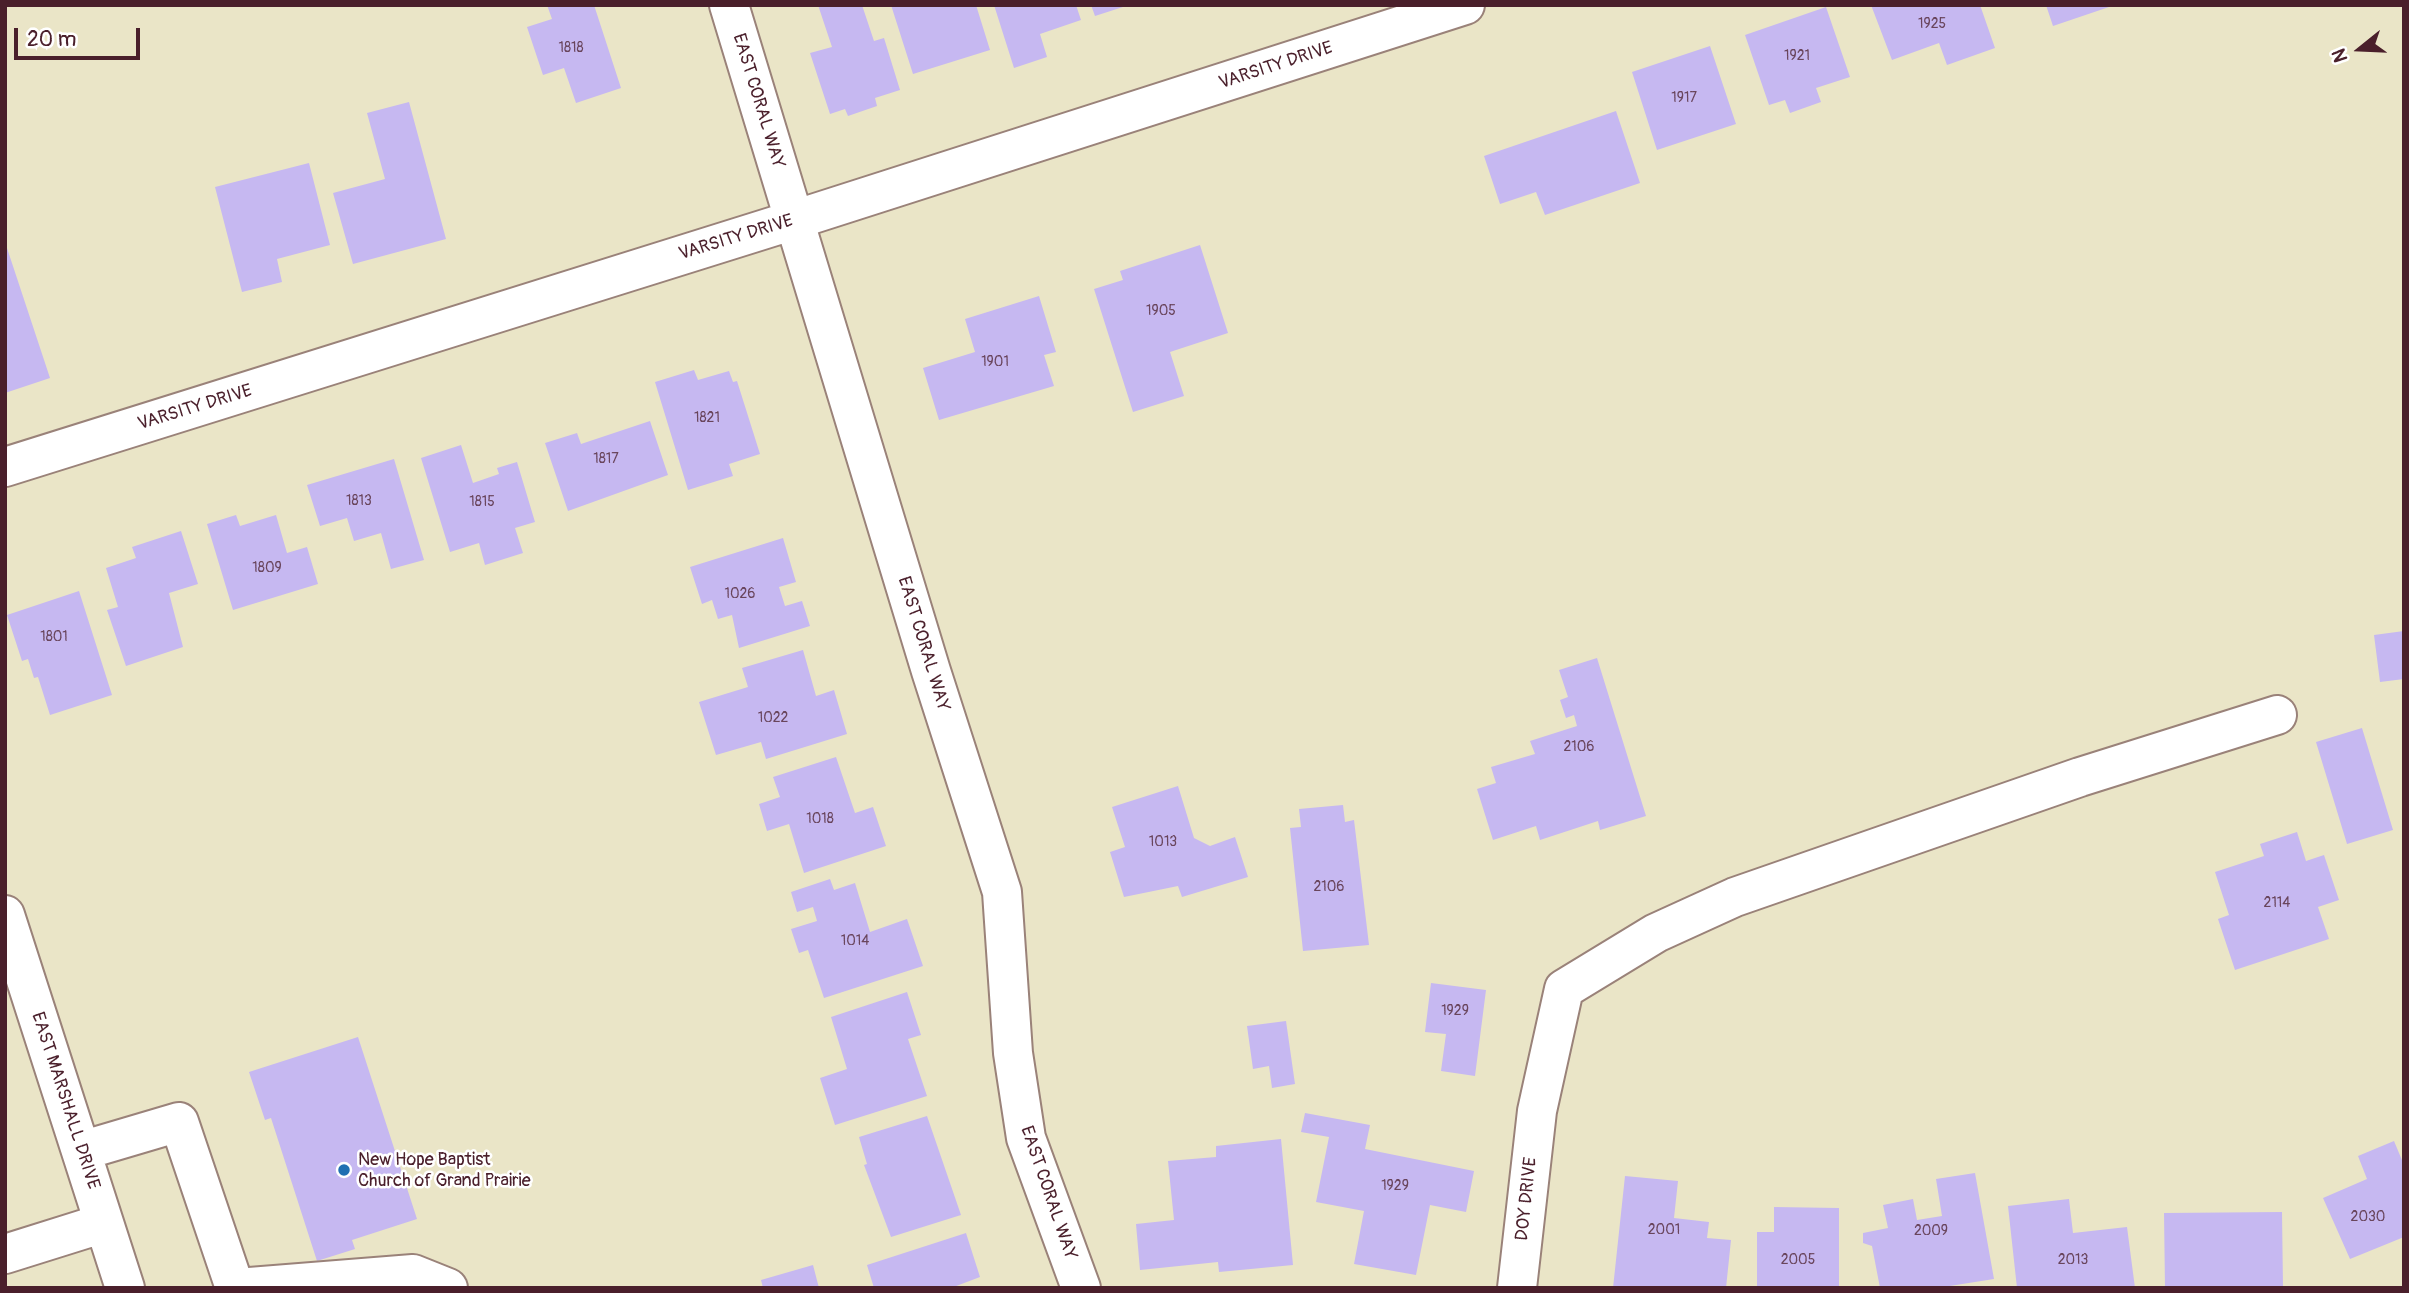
<!DOCTYPE html>
<html>
<head>
<meta charset="utf-8">
<style>
	body { margin:0 }
	#map { position:relative; width:2409px; height:1293px; overflow:hidden; background:#eae5c7; font-family:Pangolin,sans-serif }
	canvas { display:block }
	.frame { position:absolute; inset:0; border:7px solid #4a1f2b; pointer-events:none }
	.north { position:absolute; left:2325px; top:14px; width:70px; height:70px; -webkit-text-stroke:5px #fff; paint-order:stroke; rotate:252deg; font-size:19px; font-weight:700; line-height:28px; text-align:center; color:#4a1f2b }
	.north::after { content:''; display:block; margin:auto; width:24px; height:32px; background:#4a1f2b; clip-path:polygon(50% 0,100% 100%,50% 72%,0 100%) }
	.scale { position:absolute; left:14px; top:28px; width:126px; height:32px; box-sizing:border-box; border:4px solid #4a1f2b; border-top:0; padding-left:9px; font-size:21px; line-height:24px; white-space:nowrap; color:#4a1f2b; -webkit-text-stroke:5px #fff; paint-order:stroke }
</style>
</head>
<body>
<div id="map">
<canvas width="2409" height="1293"></canvas>
<div class="frame"></div>
<div class="north">N</div>
<div class="scale">20 m</div>
</div>
<script>
const g = document.querySelector('canvas').getContext('2d');
g.lineJoin = 'round';
function fillPath(path, color) { g.fillStyle = color; g.fill(path, 'evenodd'); }
const toPath = rows => new Path2D(rows.map(r => 'M' + r).join(''));
function strokePath(path, color, width, dash) { g.strokeStyle = color; g.lineWidth = width; g.lineCap = dash ? 'butt' : 'round'; g.setLineDash(dash || []); g.stroke(path); }
function write(font, color, halo, rows, align = 'center') {
  g.font = font + ' Pangolin,sans-serif'; g.lineWidth = 5; g.setLineDash([]); g.textBaseline = 'middle'; g.strokeStyle = halo; g.fillStyle = color; for (const [text, x, y, turn = 0] of rows) {
    g.save(); g.translate(x, y); g.rotate((+turn || 0) * Math.PI / 180); g.textAlign = isNaN(turn) ? turn : align; if (halo) g.strokeText(text, 0, 0); g.fillText(text, 0, 0); g.restore();
  }
}
fillPath(toPath([
	[547,5,594,5,621,88,576,103,564,68,543,75,527,27,552,19],
	[818,5,862,5,874,41,884,38,900,90,875,98,877,106,848,116,845,109,830,114,810,53,832,47],
	[891,5,976,5,990,50,913,74],
	[994,5,1076,5,1081,20,1040,34,1047,57,1014,68],
	[1091,5,1126,5,1126,6,1095,16],
	[1871,5,1980,5,1995,48,1947,65,1939,43,1892,60],
	[2046,5,2112,5,2112,6,2053,26],
	[1826,7,1850,77,1816,88,1821,102,1790,113,1785,100,1769,105,1745,35],
	[1710,46,1736,124,1657,150,1632,72],
	[409,102,446,239,353,264,333,193,385,179,367,113],
	[1616,111,1640,183,1545,215,1536,192,1500,204,1484,156],
	[309,163,330,245,277,259,282,282,242,292,215,187],
	[5,242,50,378,5,393],
	[1200,245,1228,333,1170,352,1184,396,1133,412,1094,289,1123,280,1120,271],
	[1039,296,1056,352,1044,355,1054,386,939,420,923,368,975,352,965,319],
	[694,370,698,380,729,371,733,382,737,381,760,454,729,464,733,476,688,490,655,382],
	[650,421,668,475,568,511,545,443,577,433,581,444],
	[461,445,473,483,499,474,497,468,517,462,535,522,515,528,523,553,485,565,479,543,450,552,421,458],
	[394,459,424,560,391,569,381,533,354,541,347,518,320,526,307,485],
	[236,515,240,526,276,515,287,553,307,547,318,584,233,610,207,524],
	[181,531,198,584,169,593,183,647,126,666,107,610,118,607,106,568,136,558,132,547],
	[783,538,796,582,779,587,785,606,802,601,810,626,739,648,732,615,718,619,712,600,702,604,690,567],
	[79,591,112,695,50,715,38,677,34,678,28,659,22,661,7,615],
	[2404,631,2404,679,2380,682,2374,635],
	[803,650,816,696,834,690,847,734,766,759,761,742,716,755,699,702,748,687,742,668],
	[1597,658,1646,816,1600,830,1598,821,1540,840,1536,826,1493,840,1477,789,1496,783,1491,767,1535,754,1530,741,1577,726,1574,715,1566,718,1560,700,1568,697,1559,670],
	[2362,728,2393,830,2347,844,2316,742],
	[836,757,855,813,873,807,886,846,804,873,789,824,767,831,759,804,780,797,773,777],
	[1178,786,1194,838,1210,846,1235,837,1248,877,1182,897,1178,886,1124,897,1110,852,1125,847,1112,807],
	[1343,805,1345,822,1354,820,1369,945,1303,951,1290,828,1301,827,1299,809],
	[2297,832,2306,861,2324,855,2339,900,2318,907,2329,939,2235,970,2218,919,2229,915,2215,872,2264,856,2260,844],
	[830,879,834,890,855,883,870,932,907,919,923,966,824,998,808,950,799,953,791,929,817,921,813,907,797,912,791,892],
	[1431,983,1486,990,1475,1076,1441,1071,1446,1034,1425,1032],
	[907,992,921,1035,908,1039,927,1096,835,1125,820,1078,847,1069,831,1017],
	[1286,1021,1295,1084,1272,1088,1269,1066,1253,1069,1247,1026],
	[358,1037,417,1219,352,1240,355,1249,317,1261,271,1118,265,1120,249,1072],
	[1305,1113,1370,1125,1365,1149,1474,1171,1466,1212,1430,1205,1416,1275,1354,1264,1364,1211,1316,1202,1329,1137,1301,1132],
	[927,1116,961,1215,891,1237,864,1165,867,1164,859,1137],
	[1281,1139,1293,1265,1219,1272,1218,1262,1140,1270,1136,1224,1174,1220,1168,1161,1216,1157,1216,1146],
	[2394,1141,2404,1165,2404,1237,2350,1259,2323,1198,2367,1179,2358,1156],
	[1975,1173,1994,1279,1937,1288,1880,1288,1872,1246,1863,1243,1863,1233,1888,1228,1883,1205,1913,1199,1917,1220,1942,1216,1936,1179],
	[1625,1176,1678,1181,1674,1218,1709,1222,1707,1238,1731,1240,1726,1288,1613,1288],
	[2069,1199,2073,1233,2127,1227,2135,1288,2017,1288,2008,1206],
	[1774,1207,1839,1208,1839,1288,1757,1288,1757,1232,1774,1232],
	[2282,1212,2283,1288,2165,1288,2164,1213],
	[966,1233,980,1277,951,1288,874,1288,867,1265],
	[813,1265,819,1288,763,1288,761,1280]
]), '#c6b8f1');
const minor = toPath([
	[729,5,931,671,1002,892,1013,1053,1026,1138,1081,1288],
	[5,467,794,220,1465,5],
	[5,915,125,1288],
	[81,1151,179,1122,235,1288],
	[5,1254,104,1223],
	[237,1288,413,1274,448,1288],
	[1517,1288,1537,1111,1564,989,1656,933,1735,897,2080,777,2277,715]
]);
strokePath(minor, '#9a8279', 42);
strokePath(minor, '#fff', 38);
for (const [x, y, r, color] of [
	[344,1170,7,"#1f6fb2"]
]) { const dot = new Path2D(); dot.arc(x, y, r, 0, 2 * Math.PI); g.fillStyle = color; g.fill(dot); strokePath(dot, '#fff', 2.5); }
write('14px', '#69455c', null, [
	["1925",1932,24],
	["1818",571,48],
	["1921",1797,56],
	["1917",1684,98],
	["1905",1161,311],
	["1901",995,362],
	["1821",707,418],
	["1817",606,459],
	["1813",359,501],
	["1815",482,502],
	["1809",267,568],
	["1026",740,594],
	["1801",54,637],
	["1022",773,718],
	["2106",1579,747],
	["1018",820,819],
	["1013",1163,842],
	["2106",1329,887],
	["2114",2277,903],
	["1014",855,941],
	["1929",1455,1011],
	["1929",1395,1186],
	["2030",2368,1217],
	["2001",1664,1230],
	["2009",1931,1231],
	["2005",1798,1260],
	["2013",2073,1260]
]);
write('18px', '#4a1f2b', '#fff', [
	["VARSITY DRIVE",1276,66,-18],
	["EAST CORAL WAY",758,101,73],
	["VARSITY DRIVE",736,238,-17],
	["VARSITY DRIVE",195,408,-17],
	["EAST CORAL WAY",923,644,73],
	["EAST MARSHALL DRIVE",65,1101,72],
	["EAST CORAL WAY",1048,1193,71],
	["DOY DRIVE",1527,1199,-84]
]);
write('18px', '#4a1f2b', '#fff', [
	["New Hope Baptist",358,1160],
	["Church of Grand Prairie",358,1181]
], 'left');
</script>
</body>
</html>
